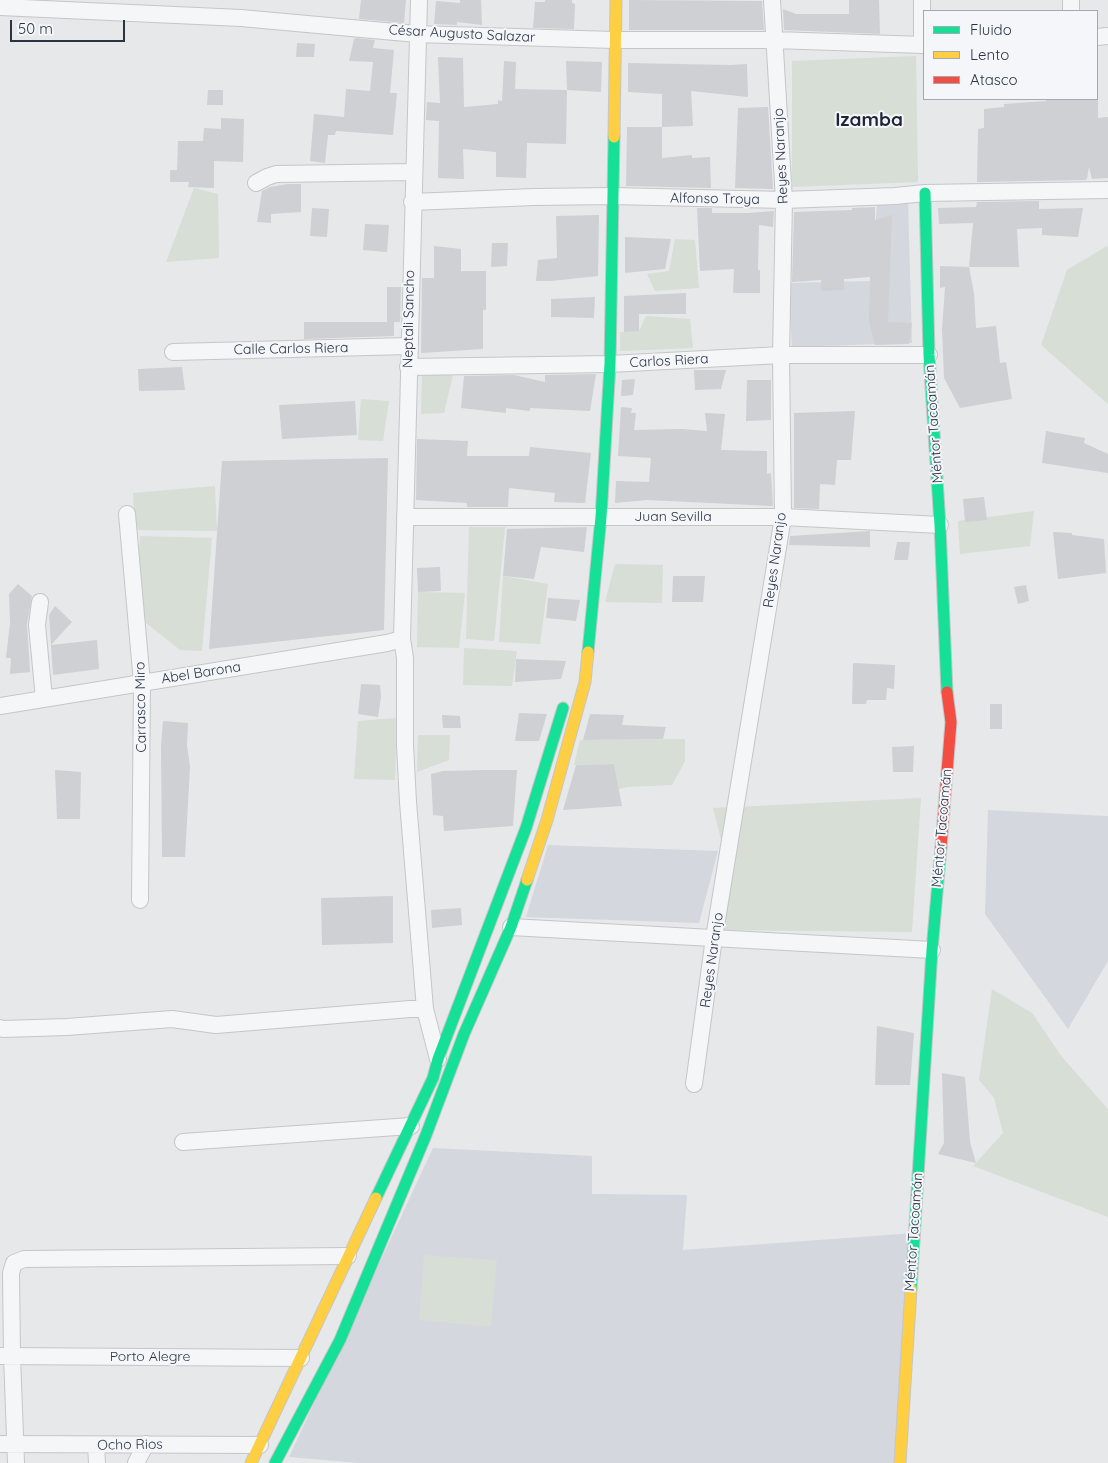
<!DOCTYPE html>
<html>
<head>
<meta charset="utf-8">
<style>
	body { margin:0 }
	#map { position:relative; width:1108px; height:1463px; overflow:hidden; background:#e6e8ea; font-family:Quicksand,sans-serif }
	canvas { display:block }
	.legend { position:absolute; left:923px; top:10px; width:175px; height:90px; box-sizing:border-box; background:#f4f6f9; border:1px solid #a4a8b1; margin:0; padding:6px 9px; list-style:none; font-size:15px; color:#2b3445 }
	.legend li { display:flex; align-items:center; gap:10px; height:25px }
	.legend b { width:25px; border:1px solid #a4a8b1 }
	.scale { position:absolute; left:10px; top:20px; width:115px; height:22px; box-sizing:border-box; border:2px solid #2b3445; border-top:0; padding-left:6px; font-size:15px; line-height:18px; white-space:nowrap; color:#2b3445; -webkit-text-stroke:4px #f4f6f9; paint-order:stroke }
</style>
</head>
<body>
<div id="map">
<canvas width="1108" height="1463"></canvas>
<ul class="legend">
<li><b style="height:6px;background:#16e098"></b>Fluido</li>
<li><b style="height:6px;background:#ffcf43"></b>Lento</li>
<li><b style="height:6px;background:#f24e42"></b>Atasco</li>
</ul>
<div class="scale">50 m</div>
</div>
<script>
const g = document.querySelector('canvas').getContext('2d');
g.lineJoin = 'round';
function fillPath(path, color) { g.fillStyle = color; g.fill(path, 'evenodd'); }
const toPath = rows => new Path2D(rows.map(r => 'M' + r).join(''));
function strokePath(path, color, width, dash) { g.strokeStyle = color; g.lineWidth = width; g.lineCap = dash ? 'butt' : 'round'; g.setLineDash(dash || []); g.stroke(path); }
function write(font, color, halo, rows, align = 'center') {
  g.font = font + ' Quicksand,sans-serif'; g.lineWidth = 4; g.setLineDash([]); g.textBaseline = 'middle'; g.strokeStyle = halo; g.fillStyle = color; for (const [text, x, y, turn = 0] of rows) {
    g.save(); g.translate(x, y); g.rotate((+turn || 0) * Math.PI / 180); g.textAlign = isNaN(turn) ? turn : align; if (halo) g.strokeText(text, 0, 0); g.fillText(text, 0, 0); g.restore();
  }
}
fillPath(toPath([
	[908,201,912,343,792,347,788,283,872,281,877,202],
	[988,810,1108,816,1108,961,1068,1029,985,914],
	[548,845,718,851,699,923,526,917],
	[433,1148,592,1156,592,1194,687,1195,683,1250,914,1233,900,1463,359,1463,289,1457]
]), '#d4d7dd');
fillPath(toPath([
	[916,56,918,182,792,187,792,61],
	[194,188,218,194,219,258,166,262],
	[675,239,695,240,699,288,655,291,647,274,669,271],
	[1107,246,1108,248,1108,404,1041,345,1067,270],
	[646,316,690,319,693,348,620,351,620,332,639,331],
	[422,375,453,375,444,413,421,414],
	[361,399,389,401,383,441,358,440],
	[215,486,217,531,135,530,133,493],
	[1034,511,1030,546,960,554,958,521],
	[469,527,505,527,494,641,466,639],
	[140,536,212,538,202,651,180,650,136,615],
	[615,564,663,565,662,603,605,602],
	[503,576,548,584,540,644,499,642],
	[418,592,465,593,459,648,417,647],
	[464,648,517,651,512,686,463,685],
	[397,718,395,780,354,779,358,721],
	[418,735,450,735,449,760,417,772],
	[685,739,685,761,672,785,627,787,619,789,614,764,574,765,580,740],
	[921,798,912,932,718,930,729,871,713,808],
	[992,989,1032,1013,1062,1057,1108,1109,1108,1217,973,1166,1003,1133,994,1098,979,1080],
	[424,1255,497,1260,491,1327,419,1320]
]), '#d6ded6');
fillPath(toPath([
	[361,0,406,0,404,23,359,19],
	[460,0,481,0,482,25,457,22,457,25,434,24,436,1,460,3],
	[545,0,572,0,572,3,575,4,574,29,533,28,535,2,545,2],
	[629,0,762,1,764,30,629,30],
	[849,0,879,0,880,34,784,30,783,9,796,14,849,14],
	[356,38,375,40,373,48,394,50,390,93,397,93,393,135,336,131,335,135,328,135,325,163,310,161,314,114,344,117,346,89,370,91,373,62,349,61,354,39],
	[297,43,315,44,314,57,296,57],
	[438,57,463,58,464,107,498,104,498,100,502,101,504,61,516,62,515,89,567,90,566,144,527,143,526,178,496,177,496,152,463,149,464,179,438,178,439,121,426,120,427,102,440,103],
	[566,61,602,62,601,92,567,90],
	[628,63,731,65,747,64,748,97,691,91,693,126,662,127,662,94,628,92],
	[208,90,223,90,223,105,207,105],
	[1046,99,1098,99,1098,118,1108,117,1108,178,1092,179,1089,167,1087,179,1085,180,977,182,978,129,984,128,984,109,1004,107,1004,104,1046,101],
	[768,107,773,189,735,188,738,108],
	[221,118,244,119,243,162,214,161,214,188,188,187,189,182,170,182,170,170,177,170,178,141,203,141,204,128,221,129],
	[627,127,662,127,662,158,692,155,692,158,710,157,711,188,626,186],
	[288,184,301,184,301,212,271,214,271,223,257,222,262,191,270,187],
	[1039,201,1039,209,1083,208,1078,237,1042,235,1042,228,1017,229,1019,267,969,267,973,223,939,224,938,208,976,207,977,202],
	[875,207,875,220,892,215,888,322,912,323,909,344,875,345,869,321,870,277,844,279,844,290,821,291,821,280,792,282,794,212,852,210,852,208],
	[312,208,329,209,327,237,310,236],
	[697,208,712,208,712,213,748,213,774,211,773,227,759,225,758,270,760,270,760,293,733,293,734,269,700,271],
	[599,215,598,276,551,281,536,281,538,260,557,258,556,216],
	[365,224,389,225,387,252,363,250],
	[625,237,671,239,665,269,625,273],
	[492,243,508,243,507,266,491,267],
	[434,246,461,249,461,271,486,271,486,310,483,310,483,349,421,353,422,278,434,278],
	[940,266,969,267,974,293,976,328,996,326,1000,363,1006,362,1012,399,960,408,944,378,942,329,945,287,940,288],
	[387,287,401,287,400,322,388,322,394,322,394,336,304,339,304,322,387,322],
	[686,293,686,314,639,314,639,331,624,332,624,296],
	[595,297,594,318,551,317,551,299],
	[182,367,185,390,139,391,138,369],
	[694,370,726,370,721,389,695,390],
	[596,374,590,411,530,408,530,411,506,408,506,413,461,408,464,376,514,375,545,382,545,375],
	[635,379,633,395,621,396,622,380],
	[747,380,771,380,771,420,746,421],
	[355,401,357,435,282,439,279,405],
	[621,407,632,408,631,413,636,413,634,430,682,429,707,431,705,413,725,414,721,450,767,451,767,474,771,473,773,506,647,500,615,503,616,481,649,482,651,458,618,456],
	[855,411,851,460,837,460,835,485,820,484,819,509,794,508,794,413],
	[1046,431,1085,438,1084,443,1108,454,1108,473,1042,463],
	[417,439,468,441,467,456,529,456,530,447,591,453,585,503,554,502,555,493,509,488,508,507,467,507,467,503,416,500],
	[388,458,384,630,209,649,222,461],
	[984,497,987,520,965,522,963,499],
	[587,527,584,552,541,547,534,579,503,576,507,529],
	[870,531,870,547,789,545,790,536],
	[1053,532,1072,533,1072,535,1104,539,1106,573,1058,579],
	[897,542,910,542,908,560,894,560],
	[440,567,441,591,418,592,417,568],
	[673,576,705,576,703,602,672,602],
	[18,584,32,596,27,624,30,672,10,674,11,658,6,658,10,623,9,594],
	[1026,585,1029,601,1018,604,1014,587],
	[548,598,580,600,576,621,546,618],
	[55,606,72,622,51,645,49,615],
	[97,640,99,669,53,675,51,645],
	[516,659,566,661,561,679,515,682],
	[853,663,895,665,894,689,887,688,886,700,867,700,866,704,852,704],
	[361,684,380,685,381,697,378,717,358,714],
	[990,704,1002,704,1002,729,990,729],
	[519,713,547,714,539,741,515,741],
	[590,714,624,715,622,725,666,727,663,739,583,740],
	[442,715,460,716,461,728,443,728],
	[163,721,188,723,187,745,190,767,185,857,162,857,161,746],
	[914,746,913,772,893,772,892,747],
	[614,764,622,806,563,810,576,765],
	[55,770,81,772,80,819,57,819],
	[482,770,517,770,513,826,444,831,443,816,433,815,431,774,443,771],
	[393,896,393,943,322,945,321,898],
	[461,908,462,925,432,928,431,910],
	[877,1026,914,1033,910,1085,875,1085],
	[942,1073,965,1077,970,1142,976,1163,938,1154,944,1143]
]), '#ced0d3');
const street = toPath([
	[419,0,402,639,405,658,405,745,408,802,425,1009],
	[1071,0,1071,11],
	[0,7,241,18,417,34,614,40,774,40,924,45],
	[1097,37,1108,36],
	[922,45,922,0],
	[256,183,267,177,276,174,413,172],
	[412,202,534,197,612,196,784,200,895,196,925,193,1108,190],
	[173,352,409,346],
	[408,367,610,364,781,355,929,355],
	[127,514,142,683,140,900],
	[405,517,783,517,940,525],
	[40,602,37,625,44,699],
	[0,706,387,643,402,639],
	[511,927,932,950],
	[0,1028,3,1029,67,1027,172,1019,216,1025,410,1009,425,1009,438,1059],
	[694,1084,714,938,783,517,781,355,784,200,772,0],
	[183,1142,411,1126],
	[0,1356,301,1358],
	[0,1444,260,1445],
	[96,1445,97,1463],
	[16,1463,12,1356,11,1273,14,1263,24,1259,348,1256],
	[136,1463,146,1444]
]);
const fast = toPath([
	[925,193,929,355,940,525,947,692],
	[588,652,601,517,610,364,614,137],
	[376,1198,433,1078,438,1059,526,828,563,708],
	[911,1289,932,950,941,847],
	[275,1463,340,1340,426,1135,464,1034,511,927,527,880]
]);
const slow = toPath([
	[614,137,616,0],
	[527,880,547,820,585,682,588,652],
	[251,1463,376,1198],
	[900,1463,911,1289]
]);
const jam = toPath([
	[941,847,951,722,947,692]
]);
strokePath(street, '#c4c6c8', 18);
strokePath(fast, '#c4c6c8', 13);
strokePath(slow, '#c4c6c8', 13);
strokePath(jam, '#c4c6c8', 13);
strokePath(street, '#f5f6f7', 16);
strokePath(fast, '#16e098', 11);
strokePath(slow, '#ffcf43', 11);
strokePath(jam, '#f24e42', 11);
write('14px', '#2b3445', '#f4f6f9', [
	["César Augusto Salazar",462,34,3],
	["Reyes Naranjo",781,156,-93],
	["Alfonso Troya",715,199,1],
	["Neptali Sancho",409,319,-89],
	["Calle Carlos Riera",291,349,-1],
	["Carlos Riera",669,361,-3],
	["Méntor Tacoamán",934,424,-94],
	["Juan Sevilla",673,517],
	["Reyes Naranjo",775,560,-82],
	["Abel Barona",201,673,-9],
	["Carrasco Miro",141,707,-91],
	["Méntor Tacoamán",942,828,-85],
	["Reyes Naranjo",712,960,-82],
	["Méntor Tacoamán",914,1232,-86],
	["Porto Alegre",150,1357],
	["Ocho Rios",130,1445,-1]
]);
write('bold 19px', '#1d2536', '#f4f6f9', [
	["Izamba",869,120]
]);
</script>
</body>
</html>
